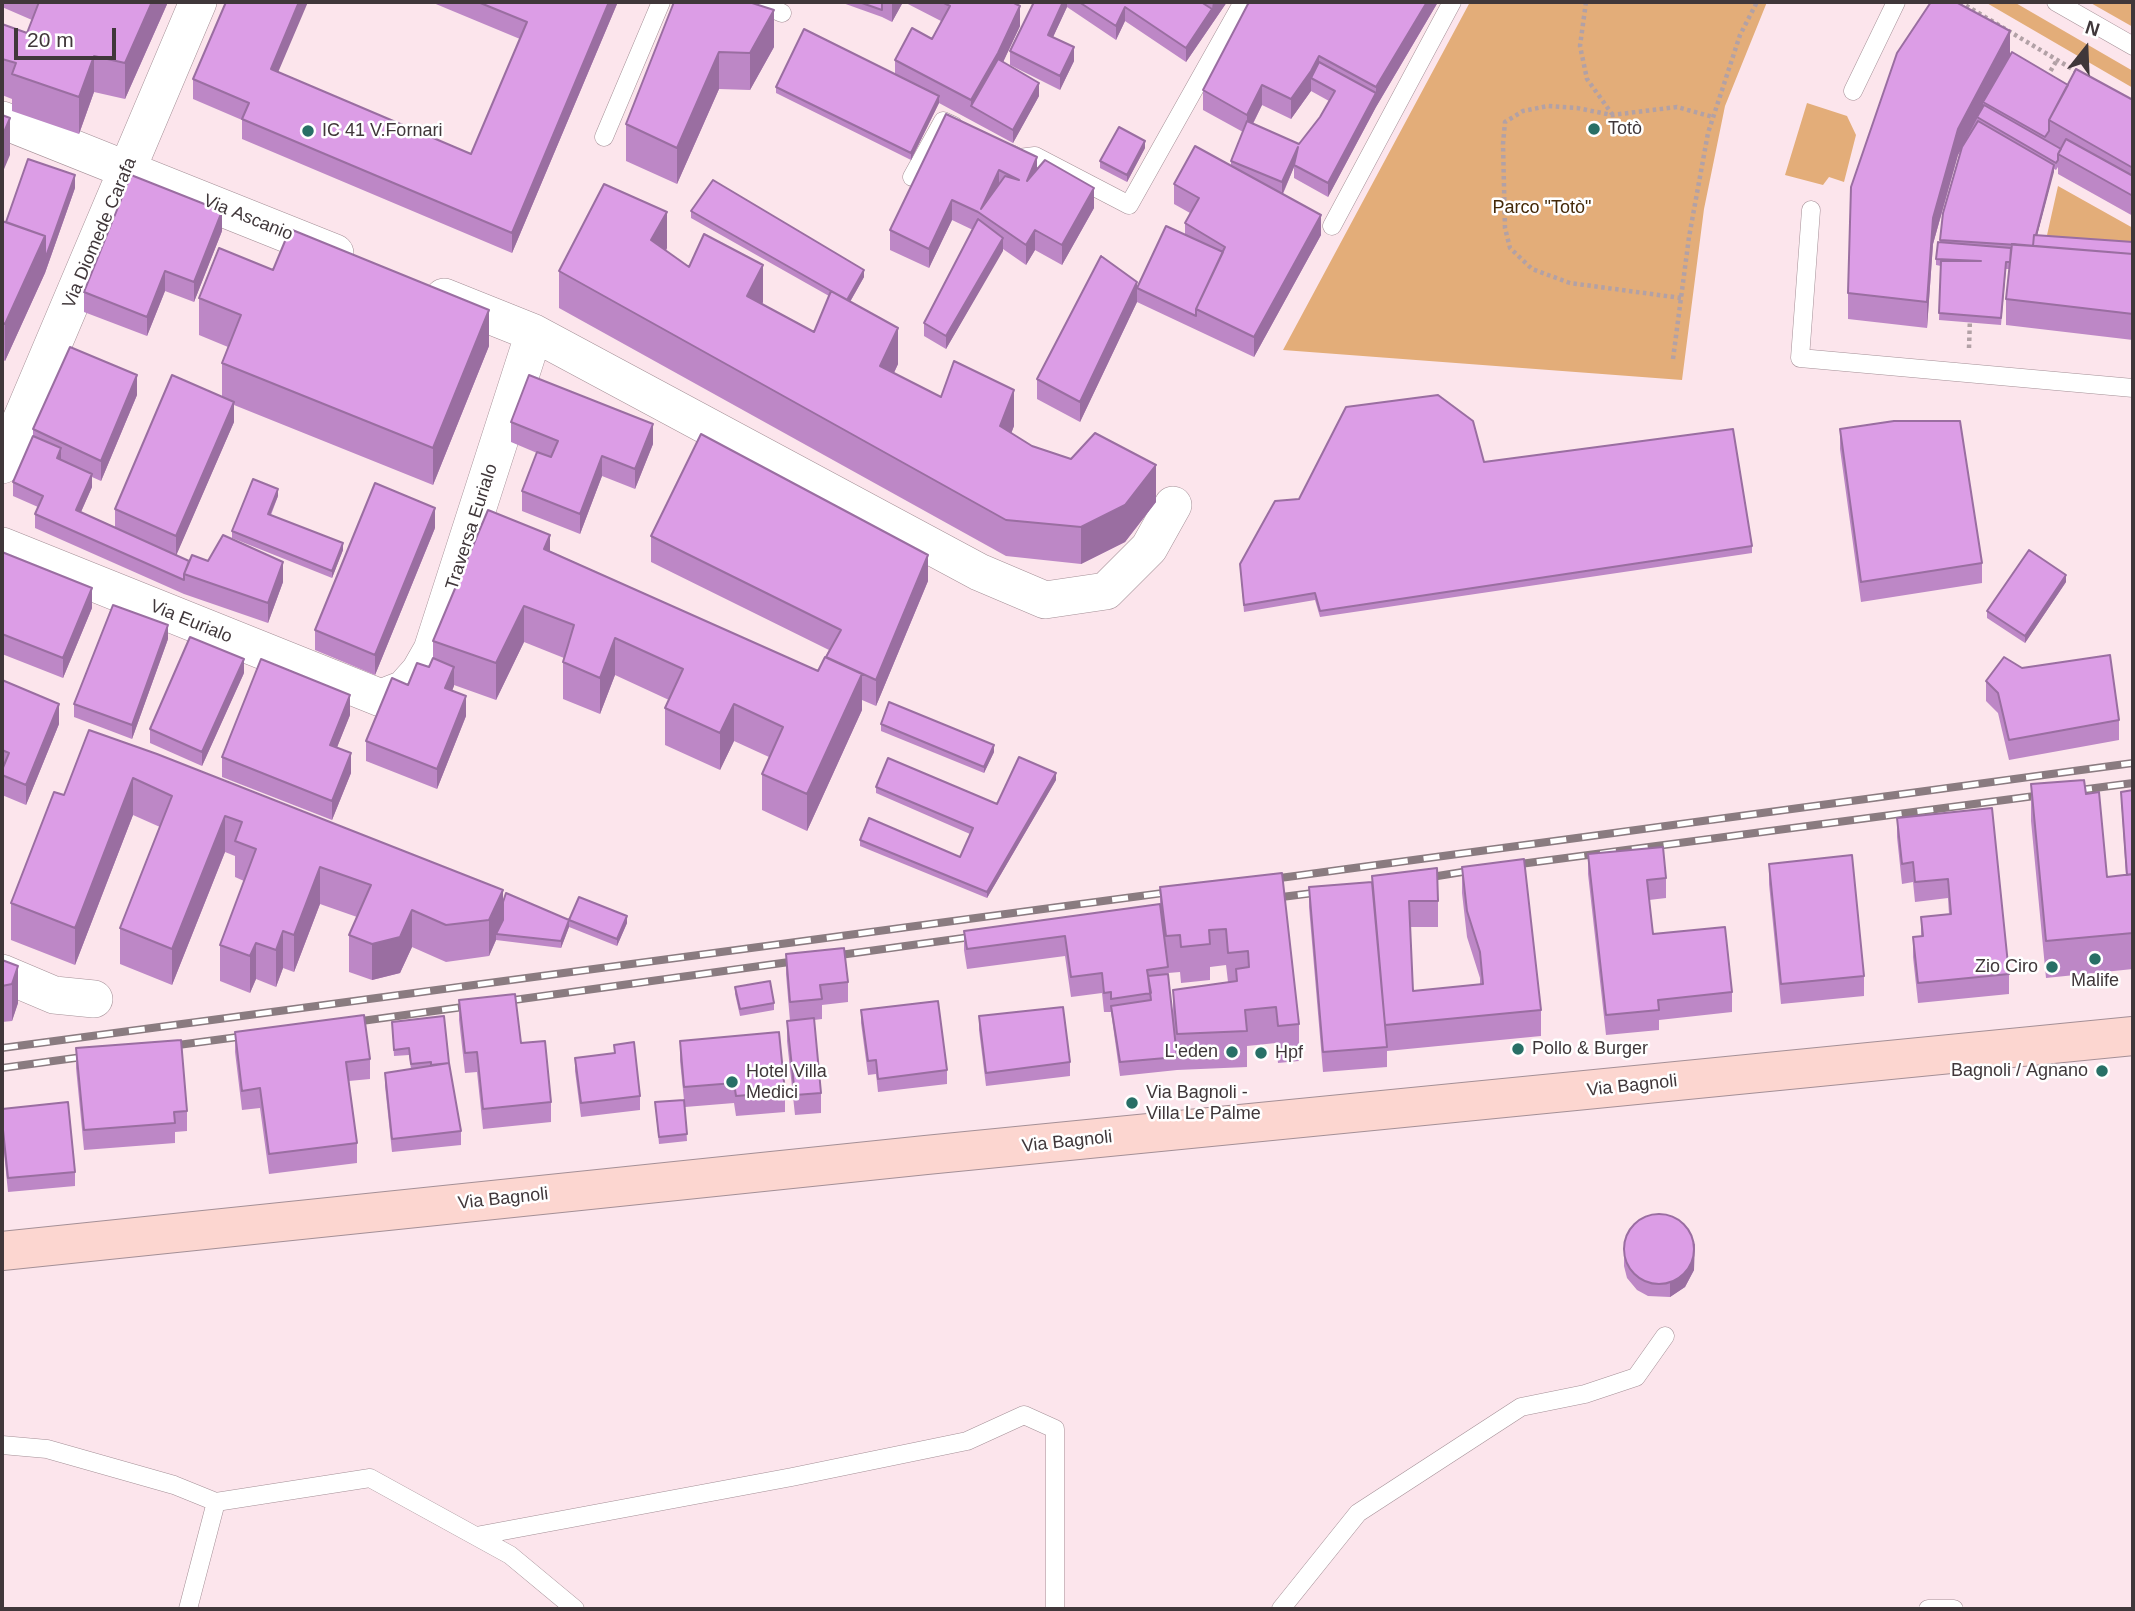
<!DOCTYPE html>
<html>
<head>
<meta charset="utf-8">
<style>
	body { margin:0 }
	#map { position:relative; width:2135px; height:1611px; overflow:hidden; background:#fce5ec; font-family:Helvetica,sans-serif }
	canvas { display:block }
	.frame { position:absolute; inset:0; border:4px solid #40373a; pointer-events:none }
	.north { position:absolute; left:2051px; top:14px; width:70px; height:70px; -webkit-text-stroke:5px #fff; paint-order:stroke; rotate:18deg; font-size:19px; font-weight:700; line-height:28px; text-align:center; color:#40373a }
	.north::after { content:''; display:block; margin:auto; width:24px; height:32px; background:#40373a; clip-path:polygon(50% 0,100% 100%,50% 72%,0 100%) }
	.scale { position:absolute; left:14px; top:28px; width:102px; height:32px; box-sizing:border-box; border:4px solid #40373a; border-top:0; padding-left:9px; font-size:21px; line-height:24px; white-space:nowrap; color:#40373a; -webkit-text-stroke:5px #fff; paint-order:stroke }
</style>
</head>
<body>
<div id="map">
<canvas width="2135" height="1611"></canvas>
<div class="frame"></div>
<div class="north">N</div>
<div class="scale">20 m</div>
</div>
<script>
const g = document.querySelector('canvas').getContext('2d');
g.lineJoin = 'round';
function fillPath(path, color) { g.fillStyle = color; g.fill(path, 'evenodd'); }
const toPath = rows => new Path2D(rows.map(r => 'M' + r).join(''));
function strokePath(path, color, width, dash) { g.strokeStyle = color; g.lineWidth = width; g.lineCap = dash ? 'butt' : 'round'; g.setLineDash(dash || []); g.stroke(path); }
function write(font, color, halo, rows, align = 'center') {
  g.font = font + ' Helvetica,sans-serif'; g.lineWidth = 5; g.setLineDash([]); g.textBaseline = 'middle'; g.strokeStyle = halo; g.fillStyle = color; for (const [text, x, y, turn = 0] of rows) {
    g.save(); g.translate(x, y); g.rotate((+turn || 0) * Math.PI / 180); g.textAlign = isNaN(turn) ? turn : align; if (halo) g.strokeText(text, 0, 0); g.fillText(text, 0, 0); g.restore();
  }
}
fillPath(toPath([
	[1470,2,1767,2,1725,106,1704,209,1682,380,1283,350],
	[1985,2,2014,2,2133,71,2133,88],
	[2089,2,2133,2,2133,27],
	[1807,103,1847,116,1856,135,1844,182,1829,177,1823,185,1785,175],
	[2058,186,2133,228,2133,258,2043,253]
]), '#e3ad79');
const lane = toPath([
	[756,2,782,13],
	[2056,2,2133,46],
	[1853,91,1896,2],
	[604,137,661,2],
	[1011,154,1019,158,1035,156,1129,205,1243,2],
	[912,177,943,121,954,126],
	[1811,210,1800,358,2133,388],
	[1332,226,1452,2],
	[2,1445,47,1449,174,1485,216,1502],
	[476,1536,792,1477,967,1441,1024,1415,1055,1429,1055,1609],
	[188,1609,216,1502,370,1478,510,1555,575,1609],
	[1281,1609,1358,1513,1521,1407,1585,1394,1636,1377,1665,1336],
	[1928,1609,1954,1609]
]);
const street = toPath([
	[2,120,335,253],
	[444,297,534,333,979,572,1045,600,1106,591,1149,548,1173,505],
	[2,465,198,2],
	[2,546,381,698,404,689,420,671,432,650,534,333],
	[2,973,54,995,94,999]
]);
const secondary = toPath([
	[2,1251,926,1155,2133,1036]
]);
strokePath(lane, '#a48f96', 19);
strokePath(street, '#a48f96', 38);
strokePath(secondary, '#a48f96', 40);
strokePath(toPath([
	[1586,2,1580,46,1587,79,1612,114],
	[1960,2,2079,73],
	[2047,77,2057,60],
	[1681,298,1570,283,1532,269,1510,248,1505,228,1503,144,1505,122,1523,111,1548,106,1577,108,1612,115,1677,107,1713,117],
	[1969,348,1970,318],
	[1673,359,1689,237,1708,133,1740,35,1757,2]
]), '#b2a1a6', 4.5, [3.5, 3.5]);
strokePath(lane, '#fff', 18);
strokePath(street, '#fff', 37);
strokePath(secondary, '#fcd6d0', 38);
const rail = toPath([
	[1505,866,2133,783],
	[1419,879,1481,869],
	[1265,880,2133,763],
	[1266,899,1329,891],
	[347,1023,985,935],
	[163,1047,253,1035],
	[2,1048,1178,891],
	[2,1068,97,1055]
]);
strokePath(rail, '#8a7b80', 8);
strokePath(rail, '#fff', 5, [16]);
fillPath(toPath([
	[2,2,168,2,125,99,94,92,79,134,12,111,12,99,2,95,2,24,27,33,32,20,2,7],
	[431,2,617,2,617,4,512,253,242,139,242,120,193,99,193,79,278,72,471,154,520,39],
	[674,2,774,47,750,90,719,89,677,184,626,161,626,124],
	[840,2,903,2,892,22,882,17],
	[904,2,1012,2,1020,26,1003,62,1039,96,1013,143,939,103,911,160,776,93,776,87,895,74,895,60,932,39,941,21],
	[1034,2,1227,2,1186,62,1125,21,1116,40,1067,7,1053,37,1074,61,1060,90,1010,65,1010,51],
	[1438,2,1376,107,1328,197,1294,178,1294,167,1283,194,1321,235,1254,357,1137,302,1080,422,1037,399,1037,379,1137,288,1185,234,1185,223,1190,213,1174,204,1174,184,1231,166,1231,161,1243,132,1203,110,1203,90],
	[1311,91,1329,101,1320,117,1299,144,1253,124,1262,105,1291,119],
	[2010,56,2068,85,2133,100,2133,216,2058,174,2058,167,2056,170,2054,169,2037,235,2133,242,2133,340,2006,325,2006,299,2009,269,2006,269,2001,325,1939,320,1941,266,1936,265,1936,259,1940,243,1943,213,1961,150,1958,155,1933,244,1927,328,1848,319,1848,293],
	[946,114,1037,169,1094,208,1062,265,1035,250,1026,265,1003,249,946,349,924,336,924,323,973,230,952,220,929,268,890,250,890,230],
	[1145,148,1127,182,1100,168,1100,161],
	[75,188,45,273,5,361,2,359,2,221,6,222],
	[691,211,864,277,850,302,898,364,894,373,941,397,1014,426,1011,433,1032,446,1156,502,1125,542,1081,564,1006,556,559,308,559,271,667,248,666,251,689,267,763,302,762,304,814,332,829,296,691,218],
	[222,231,194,302,165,291,147,336,84,312,84,292],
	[273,270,489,346,433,485,234,405,234,422,176,555,189,561,208,561,283,582,268,623,184,594,35,528,35,514,38,507,13,496,13,482,33,436,33,429,137,395,101,481,92,477,92,487,81,512,115,527,115,509,222,397,222,363,228,347,199,335,199,298],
	[511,422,653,444,635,489,602,476,580,534,522,511,522,491,537,453,511,442],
	[1840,429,1982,563,1982,583,1861,602,1840,449],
	[1484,462,1752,546,1752,553,1320,617,1315,600,1244,612,1240,564,1299,499],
	[278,496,271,515,343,550,332,578,232,538,232,531],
	[435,528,375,675,315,650,315,630],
	[651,536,928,581,876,706,862,700,862,710,807,831,762,810,762,774,769,757,734,741,720,770,665,745,665,708,669,700,615,675,600,714,563,699,563,662,564,658,524,642,496,700,454,685,452,691,466,716,437,789,366,761,366,741,408,685,429,667,433,658,433,641,550,551,818,671,829,650,651,562],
	[2,552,92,608,63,678,2,654],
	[2066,582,2025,643,1987,618,1987,611],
	[168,639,132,739,74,717,74,704],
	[2022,668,2119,720,2119,740,2009,760,1998,713,1986,701,1986,681],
	[244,673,202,766,150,743,150,729],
	[2,680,59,724,26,805,2,795],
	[350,715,337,747,351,773,332,820,222,777,222,757],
	[881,724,994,752,984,773,881,731],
	[89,730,503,902,569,920,627,923,617,946,569,927,561,948,496,940,489,956,446,962,412,947,400,973,372,980,349,972,349,935,357,917,320,904,294,972,283,968,276,987,256,979,250,993,220,981,220,945,244,881,235,877,235,856,225,852,172,985,120,964,120,928,160,827,133,815,75,965,11,940,11,903,64,795],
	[1056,780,987,898,860,846,860,840,960,857,970,834,876,793,876,787,997,804],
	[2031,784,2107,877,2126,875,2121,798,2133,790,2133,969,2046,978,2031,821],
	[1992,808,2009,974,2009,994,1918,1003,1913,957,1913,937,1921,936,1921,917,1949,914,1948,898,1915,902,1913,882,1902,884,1897,837,1897,818],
	[1588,854,1666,878,1666,898,1649,900,1653,934,1732,992,1732,1012,1659,1020,1659,1030,1606,1035,1588,874],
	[1769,864,1864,976,1864,996,1781,1004,1769,884],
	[1462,867,1541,1010,1541,1036,1387,1051,1387,1067,1323,1072,1309,907,1309,887,1438,901,1438,927,1410,927,1413,991,1480,984,1480,978,1467,937,1462,893],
	[1282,873,1299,1024,1299,1061,1278,1063,1276,1043,1247,1046,1247,1067,1177,1070,1120,1076,1111,1012,1104,1012,1102,993,1071,997,1065,956,967,969,964,950,964,931,1160,904,1160,887],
	[1226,965,1228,982,1173,990,1173,1015,1168,973,1180,972,1181,983,1210,980,1210,967],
	[786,954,848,982,848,1002,822,1005,822,1019,814,1020,821,1093,821,1113,795,1115,787,1041,787,1021,790,1021,786,974],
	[2,960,18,966,18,1003,12,1021,2,1022],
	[735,987,774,1003,774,1010,740,1016,735,994],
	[459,1000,521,1043,551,1102,551,1122,483,1129,477,1072,465,1073,459,1020],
	[861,1010,947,1070,947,1084,878,1092,876,1074,868,1075,861,1023],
	[979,1016,1070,1062,1070,1076,986,1086,979,1030],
	[392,1022,449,1063,461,1131,461,1145,392,1152,385,1086,385,1073,411,1069,409,1055,394,1056],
	[235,1032,370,1059,370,1079,349,1081,357,1143,357,1163,269,1174,260,1108,242,1110,235,1052],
	[680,1041,785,1092,785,1112,736,1116,734,1103,685,1107,687,1141,659,1144,655,1102,684,1100,680,1061],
	[614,1045,640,1096,640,1110,581,1117,575,1071,575,1058,614,1053],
	[76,1048,187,1111,187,1131,175,1132,175,1143,84,1150,76,1068],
	[2,1109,75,1172,75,1186,8,1192,2,1133],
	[1624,1253,1694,1270,1685,1287,1670,1297,1648,1296,1637,1290,1627,1278,1624,1266]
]), '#bd87c6');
fillPath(toPath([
	[152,2,168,2,125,99,125,63],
	[299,2,308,2,271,89,271,69],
	[609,2,617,2,617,4,512,253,512,233],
	[892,2,903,2,892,22],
	[1063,2,1067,2,1067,7,1048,48,1048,35],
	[1213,2,1227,2,1186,62,1186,48,1212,9],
	[1427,2,1438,2,1376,107,1328,197,1328,183,1376,93,1376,87],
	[1020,6,1020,26,998,73,971,106,971,100],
	[1125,7,1125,21,1116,40,1116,26],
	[774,10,774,47,750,90,750,53],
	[2010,31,2010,57,1983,102,1983,107,1958,155,1933,244,1927,328,1927,302,1933,218,1958,129],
	[1074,47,1074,61,1060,90,1060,76],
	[719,52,719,89,677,184,677,148],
	[94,56,94,92,79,134,79,97],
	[1319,56,1319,76,1311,78,1311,91,1291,119,1291,99],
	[1039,83,1039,96,1013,143,1013,130],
	[1262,85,1262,105,1247,135,1247,115],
	[939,96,939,103,911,160,911,153],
	[10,118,10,155,2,174,2,137],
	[1145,141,1145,148,1127,182,1127,175],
	[1298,147,1294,167,1282,195,1282,182],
	[1037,157,1037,177,1027,181],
	[2054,165,2054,172,2033,251,2032,247],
	[999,170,999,190,980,209],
	[75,175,75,188,45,273,45,259],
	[1094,188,1094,208,1062,265,1062,245],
	[952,200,952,220,929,268,929,249],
	[222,211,222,231,194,302,194,282],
	[667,212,667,248,651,277,651,240],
	[1321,215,1321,235,1254,357,1254,337],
	[1035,230,1035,250,1026,265,1026,245],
	[45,236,45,273,5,361,5,324],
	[1003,238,1003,251,946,349,946,336],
	[763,265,763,302,747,332,747,296],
	[864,270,864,277,847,307,847,300],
	[165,271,165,291,147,336,147,317],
	[1137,282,1137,302,1080,422,1080,402],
	[489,310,489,346,433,485,433,448],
	[898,328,898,364,880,402,880,366],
	[137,375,137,395,101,481,101,461],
	[1014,390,1014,426,1000,463,1000,426],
	[234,402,234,422,176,556,176,536],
	[653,424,653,444,635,489,635,469],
	[61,448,61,462,57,458],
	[602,456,602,476,580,534,580,514],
	[1156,465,1156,502,1125,542,1081,564,1081,527],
	[92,474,92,487,76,523,76,510],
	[278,489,278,496,268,520,268,514],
	[435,508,435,528,375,675,375,655],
	[550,535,550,572,544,549],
	[343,543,343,550,332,578,332,571],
	[928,555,928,581,876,706,876,680],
	[283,562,283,582,268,623,268,603],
	[2066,575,2066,582,2025,643,2025,636],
	[92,588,92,608,63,678,63,658],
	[524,606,524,642,496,700,496,663],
	[168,625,168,639,132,739,132,725],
	[615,638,615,675,600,714,600,678],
	[244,659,244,673,202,766,202,752],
	[454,667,454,686,445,708,445,688],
	[862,674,862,710,807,831,807,794],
	[350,695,350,715,330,765,330,745],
	[466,696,466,716,437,789,437,769],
	[59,704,59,724,26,805,26,785],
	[734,704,734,741,720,770,720,733],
	[994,745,994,752,984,773,984,767],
	[351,753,351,773,332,820,332,801],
	[1056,773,1056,780,987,898,987,892],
	[133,778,133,815,75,965,75,928],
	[225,816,225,852,172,985,172,949],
	[320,867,320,904,294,972,294,935],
	[503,890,503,927,496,934,496,940,489,956,489,920],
	[412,910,412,947,400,973,372,980,372,944],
	[627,916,627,923,617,946,617,939],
	[569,920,569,927,561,948,561,941],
	[283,931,283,968,276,987,276,950],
	[256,943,256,979,250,993,250,956],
	[18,966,18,1003,12,1021,12,984],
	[1695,1243,1694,1270,1685,1287,1670,1297,1670,1283]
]), '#9a6ea1');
const building = toPath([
	[39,2,152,2,125,63,94,56,79,97,12,74,16,63,2,59,2,24,27,33,39,2],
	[226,2,299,2,271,69,471,154,527,22,478,2,609,2,512,233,242,119,249,103,193,79,226,2],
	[674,2,749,2,774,10,750,53,719,52,677,148,626,124,674,2],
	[859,2,882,2,882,10,859,2],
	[942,2,1012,2,1020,6,998,53,971,100,895,60,912,28,932,39,950,6,942,2],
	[1034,2,1063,2,1048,35,1074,47,1060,76,1010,51,1034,2],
	[1079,2,1201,2,1212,9,1186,48,1125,7,1116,26,1079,2],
	[1249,2,1427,2,1376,87,1319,56,1311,71,1291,99,1262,85,1247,115,1203,90,1249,2],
	[1931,2,1956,2,2010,31,1958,129,1933,218,1927,302,1848,293,1851,187,1897,53,1931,2],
	[804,29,939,96,911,153,776,87,804,29],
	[2012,52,2068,85,2049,120,2049,131,2045,137,1983,102,2012,52],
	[998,59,1039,83,1013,130,971,106,998,59],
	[1319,62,1376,93,1328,183,1294,165,1298,147,1282,182,1231,161,1247,121,1299,144,1320,117,1335,91,1311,78,1319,62],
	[2076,69,2133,100,2133,168,2049,120,2076,69],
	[1984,105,2061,149,2058,154,2058,160,2056,163,1977,117,1984,105],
	[946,114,1037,157,1027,181,1045,160,1094,188,1062,245,1035,230,1026,245,978,212,952,200,929,249,890,230,946,114],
	[999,170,1019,180,1005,176,981,209,999,170],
	[2,115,10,118,2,137,2,115],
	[1978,121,2054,165,2036,235,2034,235,2033,246,1940,240,1943,213,1962,147,1978,121],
	[1119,127,1145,141,1127,175,1100,161,1119,127],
	[2066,139,2133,176,2133,196,2058,154,2066,139],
	[1195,146,1321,215,1254,337,1196,309,1225,247,1185,223,1199,198,1174,184,1195,146],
	[28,159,75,175,45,259,45,236,6,222,28,159],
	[131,175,222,211,194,282,165,271,147,317,84,292,131,175],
	[713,180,864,270,847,300,691,211,713,180],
	[604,184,667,212,651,240,689,267,704,234,763,265,747,296,814,332,831,291,898,328,880,366,941,397,954,361,1014,390,1000,426,1032,446,1071,459,1095,433,1156,465,1125,505,1081,527,1006,520,559,271,604,184],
	[978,219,1003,238,946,336,924,323,978,219],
	[2,221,45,236,5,324,2,323,2,221],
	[1166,226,1223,252,1196,309,1196,316,1137,288,1166,226],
	[290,229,489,310,433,448,222,363,241,315,199,298,219,248,273,270,290,229],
	[2034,235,2133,242,2133,254,2033,246,2034,235],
	[1938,242,2011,248,2010,262,2006,262,2001,318,1939,313,1941,261,1981,261,1936,259,1938,242],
	[2012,244,2133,254,2133,314,2006,299,2012,244],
	[1101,256,1137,282,1080,402,1037,379,1101,256],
	[70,347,137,375,101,461,33,429,70,347],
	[172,375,234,402,176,536,115,509,172,375],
	[529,375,653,424,635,469,602,456,580,514,522,491,537,452,551,457,558,441,511,422,529,375],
	[1438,395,1473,421,1484,462,1733,429,1752,546,1320,611,1315,593,1244,605,1240,564,1275,501,1299,499,1346,407,1438,395],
	[1894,421,1960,421,1982,563,1861,582,1840,429,1894,421],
	[701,434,928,555,876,680,826,657,841,630,651,536,701,434],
	[33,436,61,448,57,458,92,474,76,510,189,561,184,574,184,580,35,514,43,496,13,482,33,436],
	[253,479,278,489,268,514,343,543,332,571,232,531,253,479],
	[375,483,435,508,375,655,315,630,375,483],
	[488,510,550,535,544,549,818,671,825,657,862,674,807,794,762,774,783,727,734,704,720,733,665,708,683,669,615,638,600,678,563,662,574,625,524,606,496,663,433,641,488,510],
	[223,535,283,562,268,603,184,574,192,555,208,561,223,535],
	[2029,550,2066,575,2025,636,1987,611,2029,550],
	[2,552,92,588,63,658,2,634,2,552],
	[113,605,168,625,132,725,74,704,113,605],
	[190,637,244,659,202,752,150,729,190,637],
	[2110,655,2119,720,2009,740,1998,693,1986,681,2004,657,2022,668,2110,655],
	[433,658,454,667,445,688,466,696,437,769,366,741,392,678,408,685,417,663,429,667,433,658],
	[261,659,350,695,330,745,351,753,332,801,222,757,261,659],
	[2,680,59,704,26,785,2,775,2,770,9,753,2,750,2,680],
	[889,702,994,745,984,767,881,724,889,702],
	[89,730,157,754,503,890,489,920,446,925,412,910,400,937,372,944,349,935,371,885,320,867,294,935,283,931,276,950,256,943,250,956,220,945,256,849,235,841,242,822,225,816,172,949,120,928,172,796,133,778,75,928,11,903,54,792,64,795,89,730],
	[1019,757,1056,773,987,892,860,840,869,818,960,857,973,828,876,787,888,758,997,804,1019,757],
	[2084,780,2086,794,2099,792,2107,877,2133,874,2133,933,2046,941,2031,784,2084,780],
	[2133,790,2133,874,2127,875,2121,792,2133,790],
	[1992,808,2009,974,1918,983,1913,937,1923,936,1921,917,1951,914,1948,879,1915,882,1913,862,1902,864,1897,818,1992,808],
	[1663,847,1666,878,1647,880,1653,934,1725,927,1732,992,1658,1000,1659,1010,1606,1015,1588,854,1663,847],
	[1852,855,1864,976,1781,984,1769,864,1852,855],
	[1524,859,1541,1010,1385,1025,1372,876,1437,868,1438,901,1409,901,1413,991,1483,984,1480,952,1467,911,1462,867,1524,859],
	[1282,873,1299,1024,1278,1026,1276,1007,1245,1010,1247,1031,1177,1034,1173,990,1237,981,1236,969,1249,967,1248,951,1228,953,1226,929,1209,930,1210,944,1181,947,1180,935,1166,936,1160,887,1282,873],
	[1372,882,1387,1047,1323,1052,1309,887,1372,882],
	[506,893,569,920,561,941,496,934,503,920,503,902,506,893],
	[579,897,627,916,617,939,569,920,579,897],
	[1160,904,1168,967,1147,970,1151,993,1111,999,1111,992,1104,993,1102,973,1071,977,1065,936,967,949,964,931,1160,904],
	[844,948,848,982,820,985,822,999,790,1002,786,954,844,948],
	[2,960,18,966,12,984,2,986,2,960],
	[1168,974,1177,1057,1120,1062,1111,1006,1151,1000,1148,976,1168,974],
	[770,981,774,1003,740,1009,735,987,770,981],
	[515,994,521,1043,545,1041,551,1102,483,1109,477,1052,465,1053,459,1000,515,994],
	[938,1001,947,1070,878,1079,876,1060,868,1061,861,1010,938,1001],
	[1063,1007,1070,1062,986,1073,979,1016,1063,1007],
	[364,1015,370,1059,346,1062,357,1143,269,1154,260,1088,242,1091,235,1032,364,1015],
	[444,1016,449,1063,431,1065,431,1062,411,1064,409,1048,394,1050,392,1022,444,1016],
	[814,1018,821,1093,795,1095,787,1021,814,1018],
	[779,1032,785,1092,736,1096,734,1083,684,1087,680,1041,779,1032],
	[181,1040,187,1111,174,1112,175,1123,84,1130,76,1048,181,1040],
	[634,1042,640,1096,581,1103,575,1058,615,1053,614,1045,634,1042],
	[449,1063,461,1131,392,1139,385,1073,449,1063],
	[684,1100,687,1134,659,1137,655,1102,684,1100],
	[68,1102,75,1172,8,1178,2,1120,2,1109,68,1102],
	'1624 1249a35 35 0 1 1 70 0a35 35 0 1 1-70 0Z'
]);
fillPath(building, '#dc9de6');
strokePath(building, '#9a6ea1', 2);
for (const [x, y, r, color] of [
	[1594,129,7,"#286f66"],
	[308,131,7,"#286f66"],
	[2095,959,7,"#286f66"],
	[2052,967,7,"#286f66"],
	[1518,1049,7,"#286f66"],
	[1232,1052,7,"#286f66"],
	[1261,1053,7,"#286f66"],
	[2102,1071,7,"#286f66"],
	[732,1082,7,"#286f66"],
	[1132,1103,7,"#286f66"]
]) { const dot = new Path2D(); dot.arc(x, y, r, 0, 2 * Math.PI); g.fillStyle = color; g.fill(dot); strokePath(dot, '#fff', 2.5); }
write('18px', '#40373a', '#fff', [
	["Totò",1608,129],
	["IC 41 V.Fornari",322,131],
	["Zio Ciro",2038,967,"right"],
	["Malife",2095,981,"center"],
	["Pollo & Burger",1532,1049],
	["L'eden",1218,1052,"right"],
	["Hpf",1275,1053],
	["Bagnoli / Agnano",2088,1071,"right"],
	["Hotel Villa",746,1072],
	["Medici",746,1093],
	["Via Bagnoli -",1146,1093],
	["Villa Le Palme",1146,1114]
], 'left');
write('18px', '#442908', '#fff', [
	["Parco \"Totò\"",1542,208]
]);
write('18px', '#40373a', '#fff', [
	["Via Ascanio",248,218,22],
	["Via Diomede Carafa",100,233,-67],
	["Traversa Eurialo",472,527,-72],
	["Via Eurialo",191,622,22],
	["Via Bagnoli",1632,1086,-6],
	["Via Bagnoli",1067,1142,-6],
	["Via Bagnoli",503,1199,-6]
]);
</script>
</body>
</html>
